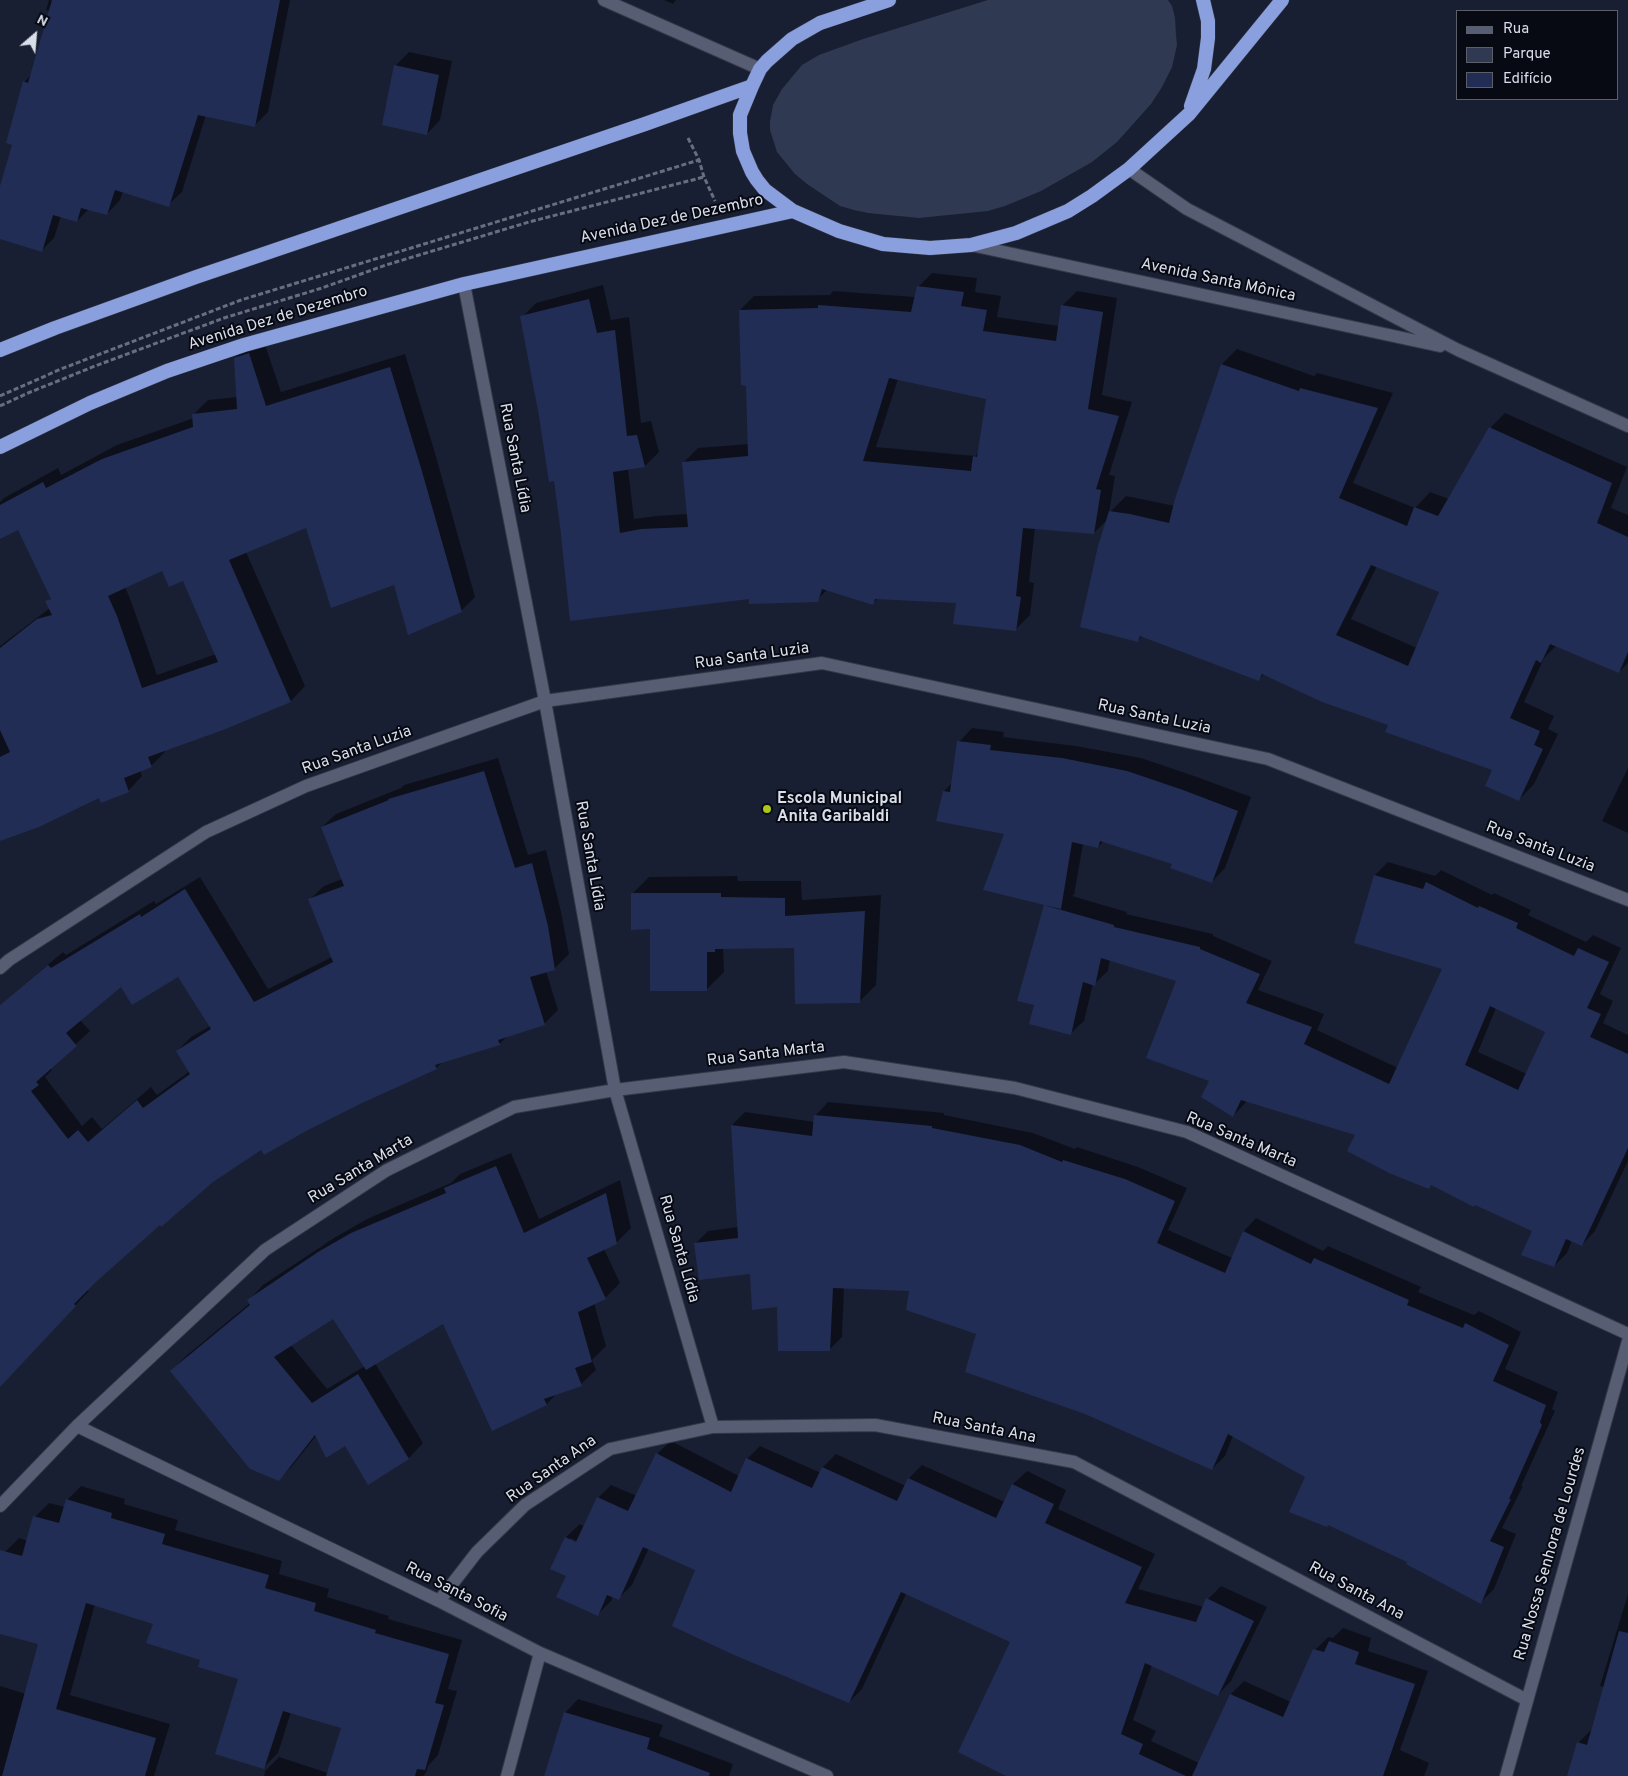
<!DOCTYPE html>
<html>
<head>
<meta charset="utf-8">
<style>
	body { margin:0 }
	#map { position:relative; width:1628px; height:1776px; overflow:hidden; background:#191f32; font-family:Overpass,sans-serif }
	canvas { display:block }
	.legend { position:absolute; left:1456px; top:10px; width:162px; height:90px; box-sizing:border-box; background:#070a12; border:1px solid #5b5f69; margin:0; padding:6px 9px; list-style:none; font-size:15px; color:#d9deeb }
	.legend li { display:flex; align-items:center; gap:10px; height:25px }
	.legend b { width:25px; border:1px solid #5b5f69 }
	.north { position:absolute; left:10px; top:10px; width:50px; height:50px; -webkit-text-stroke:4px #070a12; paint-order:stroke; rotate:27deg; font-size:14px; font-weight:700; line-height:20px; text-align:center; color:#d9deeb }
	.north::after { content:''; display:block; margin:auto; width:18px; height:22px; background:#d9deeb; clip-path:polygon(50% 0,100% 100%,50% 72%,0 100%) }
</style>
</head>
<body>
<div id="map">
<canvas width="1628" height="1776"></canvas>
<ul class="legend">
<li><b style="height:6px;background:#575e74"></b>Rua</li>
<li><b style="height:14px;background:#303952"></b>Parque</li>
<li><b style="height:14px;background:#212d54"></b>Edifício</li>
</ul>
<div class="north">N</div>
</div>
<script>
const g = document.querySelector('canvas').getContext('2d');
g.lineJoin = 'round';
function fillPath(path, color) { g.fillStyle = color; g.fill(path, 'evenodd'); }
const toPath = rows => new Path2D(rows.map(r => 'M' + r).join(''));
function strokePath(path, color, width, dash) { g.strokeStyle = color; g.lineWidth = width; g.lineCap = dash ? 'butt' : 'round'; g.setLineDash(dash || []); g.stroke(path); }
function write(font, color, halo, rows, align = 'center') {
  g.font = font + ' Overpass,sans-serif'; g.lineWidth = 4; g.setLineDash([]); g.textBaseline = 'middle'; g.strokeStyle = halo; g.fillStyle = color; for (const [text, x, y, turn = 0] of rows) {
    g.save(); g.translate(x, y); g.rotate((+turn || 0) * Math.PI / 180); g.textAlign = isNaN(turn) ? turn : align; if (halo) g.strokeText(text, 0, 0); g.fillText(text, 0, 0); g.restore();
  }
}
fillPath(toPath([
	[988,0,1168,0,1172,6,1175,18,1176,35,1177,45,1172,67,1162,87,1151,104,1117,142,1092,162,1041,191,1005,206,988,211,919,218,868,213,854,210,840,206,807,184,795,174,777,152,770,130,770,122,773,105,782,89,802,65,819,55,863,39]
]), '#303952');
fillPath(toPath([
	[49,0,290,0,268,112,255,125,206,115,182,192,168,205,123,191,120,200,107,214,89,209,77,221,61,216,54,238,41,251,0,238,0,191,13,144,24,82,31,75,50,11,46,10],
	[664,0,676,0,673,4],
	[409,52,452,61,440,120,427,134,395,66],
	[932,273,977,278,975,292,1001,296,997,317,1059,326,1062,306,1077,291,1117,298,1102,395,1132,402,1109,475,1115,476,1109,513,1126,496,1175,506,1222,364,1237,349,1314,376,1317,373,1393,393,1353,483,1415,508,1430,492,1449,499,1490,428,1505,413,1627,467,1611,508,1628,515,1628,663,1619,672,1557,645,1544,658,1524,702,1554,716,1548,729,1558,734,1534,784,1519,800,1494,770,1390,725,1264,674,1259,680,1142,636,1138,641,1108,519,1094,533,1035,528,1029,582,1034,583,1030,615,1016,629,957,602,878,598,872,604,828,589,817,600,750,597,571,620,555,480,522,317,536,303,603,285,611,320,629,317,641,423,651,421,659,452,645,466,628,469,634,519,656,516,688,514,684,462,698,448,749,444,748,384,740,310,754,296,830,295,833,291,915,297,918,287],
	[898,379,987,398,979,452,975,456,876,447],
	[1377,566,1441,591,1417,648,1351,619],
	[263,339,281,392,405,354,435,453,475,597,461,611,395,583,307,526,246,552,305,686,291,701,223,729,165,750,165,752,151,766,140,770,142,776,128,791,100,797,0,841,0,646,50,608,47,602,52,597,19,528,0,531,0,502,4,498,58,468,61,475,117,445,194,418,193,415,208,400,237,397,235,358,250,344],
	[163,569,183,579,216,654,157,675,131,601,125,587],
	[972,728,1004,732,1003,737,1076,746,1141,758,1197,777,1251,797,1225,868,1212,882,1174,863,1104,841,1098,847,1083,844,1074,895,1072,896,1127,912,1126,914,1213,934,1213,936,1272,961,1258,990,1324,1014,1317,1030,1398,1068,1444,968,1375,875,1388,862,1435,876,1441,870,1492,895,1494,893,1531,910,1528,915,1586,942,1593,935,1621,948,1600,994,1613,1001,1603,1023,1628,1035,1628,1161,1595,1231,1582,1245,1572,1240,1567,1253,1554,1266,1534,1231,1432,1184,1428,1188,1357,1135,1247,1101,1233,1116,1211,1080,1178,980,1110,959,1108,971,1094,984,1093,984,1084,1021,1070,1034,1045,906,1046,904,1006,833,944,791,953,782,959,742],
	[1496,1008,1547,1031,1527,1074,1478,1052],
	[498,758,528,855,546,850,561,912,569,954,555,968,546,971,558,1010,544,1024,508,1036,499,1044,443,1062,436,1068,262,1149,213,1181,160,1224,87,1290,89,1291,0,1385,0,1005,63,952,66,955,154,901,156,904,200,877,268,989,332,957,310,899,324,886,342,879,322,827,336,814,401,788,404,785],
	[179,975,210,1026,191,1037,177,1051,190,1071,157,1095,151,1087,102,1129,92,1117,82,1126,45,1077,52,1070,50,1068,90,1031,80,1020,121,985],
	[1628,768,1628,833,1602,821],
	[737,876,738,881,801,881,802,900,881,895,876,985,859,1002,795,947,723,948,724,972,707,989,651,928,632,894,649,877],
	[828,1102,944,1113,944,1115,1033,1133,1075,1149,1077,1147,1138,1167,1187,1188,1168,1230,1232,1258,1244,1231,1256,1218,1323,1251,1328,1246,1421,1287,1418,1292,1474,1315,1479,1311,1521,1332,1505,1369,1558,1392,1552,1409,1555,1411,1521,1486,1523,1486,1502,1528,1516,1534,1494,1589,1481,1602,1409,1562,1307,1477,1233,1436,1225,1456,1212,1469,977,1333,910,1290,844,1287,842,1337,829,1350,778,1306,751,1272,695,1244,708,1231,738,1227,732,1125,745,1112,815,1122,816,1115],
	[511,1153,539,1219,620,1180,631,1228,616,1243,604,1249,620,1283,605,1298,594,1303,606,1346,592,1360,596,1370,581,1384,558,1392,547,1404,492,1429,444,1322,375,1363,423,1443,409,1458,368,1483,345,1445,316,1436,293,1465,279,1480,172,1371,186,1356,250,1303,249,1300,263,1285,334,1238,367,1219,451,1183,460,1174],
	[333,1317,365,1366,327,1389,291,1345],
	[671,1441,739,1476,747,1459,760,1446,821,1473,823,1467,836,1454,906,1486,909,1478,922,1465,1005,1502,1013,1484,1027,1471,1066,1490,1058,1509,1155,1554,1138,1589,1204,1607,1208,1599,1221,1586,1267,1607,1231,1681,1218,1695,1152,1665,1133,1720,1156,1731,1151,1741,1199,1763,1231,1694,1244,1681,1291,1702,1315,1650,1328,1637,1333,1638,1343,1628,1371,1638,1368,1651,1428,1671,1400,1750,1429,1763,1424,1776,1022,1776,1012,1641,906,1594,862,1689,849,1702,697,1570,649,1548,632,1585,619,1598,613,1596,611,1601,598,1614,567,1576,552,1568,566,1537,580,1524,585,1527,598,1498,611,1485,637,1496,657,1454],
	[570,1538,582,1544,570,1541],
	[81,1486,125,1499,124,1504,178,1520,175,1530,282,1561,279,1574,329,1589,327,1597,389,1616,388,1619,462,1640,448,1689,457,1691,438,1755,428,1766,426,1773,423,1776,264,1776,265,1771,279,1757,328,1773,342,1727,291,1712,278,1753,264,1767,240,1678,202,1660,154,1623,95,1604,70,1695,170,1724,154,1776,0,1776,0,1686,26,1694,40,1643,0,1633,0,1561,5,1552,19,1538,28,1541,35,1517,49,1503,65,1507,67,1500],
	[1628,1594,1628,1776,1569,1776,1578,1743,1591,1730,1604,1687,1600,1686],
	[578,1699,663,1725,659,1736,733,1764,729,1776,544,1776,565,1713]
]), '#0007');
fillPath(toPath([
	[52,0,280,0,255,127,198,115,169,207,115,190,107,215,81,208,77,222,53,215,42,252,0,239,0,186,12,145,6,143,23,81,28,83],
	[394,65,439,75,427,135,382,125],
	[917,286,964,292,961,306,987,310,983,331,1056,341,1061,305,1103,312,1088,409,1119,416,1096,489,1101,490,1094,534,1023,528,1016,596,1021,597,1016,631,953,624,956,603,875,599,873,605,822,589,818,602,749,604,749,599,570,621,560,526,554,481,549,482,539,416,520,316,589,299,597,333,615,330,627,436,637,435,645,467,613,472,620,533,641,529,688,527,682,462,748,456,746,386,741,385,739,310,818,308,818,305,911,312],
	[889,378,986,399,977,457,973,456,971,471,863,461],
	[249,353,266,406,390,367,421,468,462,612,408,635,394,585,331,608,306,528,229,560,291,702,223,730,148,757,152,767,124,778,129,792,101,803,99,798,39,827,0,841,0,757,10,752,0,730,0,648,37,619,52,615,45,601,51,599,18,530,0,539,0,505,43,482,46,488,102,459,193,427,192,414,237,409,234,358],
	[162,571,169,587,183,581,218,662,142,688,117,616,108,596],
	[1221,364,1299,391,1300,388,1378,408,1339,498,1407,526,1414,507,1438,516,1489,427,1612,483,1597,523,1628,537,1628,652,1619,673,1550,644,1541,663,1536,660,1510,718,1540,731,1534,745,1543,749,1519,801,1485,786,1492,770,1385,732,1388,725,1322,702,1262,674,1259,681,1140,636,1138,642,1080,627,1098,546,1109,511,1130,514,1169,523,1175,499],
	[1371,565,1439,592,1408,666,1336,635],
	[957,741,991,745,990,750,1062,758,1127,771,1183,790,1238,811,1212,883,1170,868,1172,864,1100,841,1098,848,1072,842,1061,909,983,890,1004,834,936,821,943,791,950,792],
	[484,771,515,868,532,863,548,926,555,970,530,977,545,1025,498,1040,500,1045,435,1065,437,1069,360,1104,306,1131,264,1155,261,1150,213,1182,161,1227,160,1225,96,1282,74,1304,76,1306,0,1387,0,1005,48,965,51,968,140,914,141,917,185,889,254,1002,333,962,308,899,344,886,321,827,389,800,388,799],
	[178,977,211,1029,176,1051,190,1074,143,1108,137,1100,88,1142,78,1130,68,1139,31,1091,39,1085,36,1082,77,1046,66,1033,121,987,132,1005],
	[1374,875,1423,889,1426,882,1478,908,1479,906,1518,923,1516,928,1574,956,1578,948,1609,962,1587,1008,1601,1014,1590,1037,1628,1054,1628,1148,1582,1246,1566,1239,1554,1267,1521,1255,1532,1231,1475,1205,1474,1207,1431,1185,1429,1189,1389,1173,1347,1151,1355,1135,1241,1100,1233,1117,1201,1097,1209,1081,1146,1058,1176,981,1101,958,1095,986,1083,982,1071,1035,1029,1024,1034,1005,1017,1001,1044,905,1114,925,1114,927,1200,947,1200,949,1260,974,1246,1003,1312,1027,1304,1044,1389,1084,1442,969,1354,943],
	[1490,1006,1545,1032,1518,1090,1465,1065],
	[631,893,721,893,721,897,785,898,785,916,865,911,860,1003,795,1004,794,948,715,949,715,952,707,952,707,991,650,991,650,929,631,930],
	[814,1115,932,1126,932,1128,1020,1145,1062,1162,1063,1160,1125,1179,1175,1201,1157,1243,1225,1273,1243,1231,1311,1264,1314,1258,1409,1300,1407,1305,1463,1328,1465,1323,1509,1345,1493,1381,1546,1405,1540,1422,1542,1425,1509,1499,1511,1499,1490,1541,1504,1547,1481,1604,1406,1564,1407,1562,1328,1525,1327,1527,1289,1512,1305,1477,1228,1434,1212,1470,1085,1414,965,1372,976,1334,906,1310,909,1291,833,1288,830,1351,778,1351,777,1307,752,1310,750,1274,699,1280,694,1243,738,1238,731,1125,812,1136],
	[496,1166,524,1233,606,1193,617,1244,587,1258,606,1299,578,1312,592,1362,575,1368,582,1386,544,1399,547,1405,492,1431,443,1324,366,1370,333,1319,274,1357,312,1403,358,1374,409,1459,368,1485,345,1446,326,1458,315,1435,279,1481,250,1469,170,1371,250,1305,247,1300,318,1252,351,1233,446,1193,444,1188],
	[656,1453,731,1492,746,1458,812,1488,822,1467,897,1501,908,1478,996,1518,1012,1484,1054,1504,1045,1523,1142,1567,1125,1603,1196,1622,1206,1598,1254,1621,1218,1696,1145,1663,1121,1734,1143,1744,1139,1754,1186,1776,1006,1776,958,1752,1010,1642,901,1592,849,1703,734,1655,672,1626,695,1570,643,1547,619,1600,607,1595,598,1616,556,1597,566,1576,550,1569,565,1537,576,1542,597,1497,628,1511],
	[66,1499,112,1513,111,1518,165,1534,162,1544,269,1575,265,1588,316,1603,314,1611,376,1630,375,1633,449,1654,435,1703,444,1705,425,1770,417,1769,415,1776,326,1776,341,1728,283,1711,264,1769,215,1754,238,1679,198,1667,200,1660,146,1643,153,1624,86,1603,56,1709,156,1738,145,1776,2,1776,38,1644,0,1634,0,1550,22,1556,33,1516,59,1523],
	[1619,1631,1628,1633,1628,1776,1567,1776,1577,1742,1587,1745],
	[1329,1641,1359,1652,1355,1664,1415,1684,1383,1776,1192,1776,1230,1694,1283,1717,1313,1649,1324,1652],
	[564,1712,650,1738,647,1749,710,1773,709,1776,544,1776]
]), '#212d54');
const minor = toPath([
	[604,0,760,69],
	[464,284,545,701,615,1090,713,1427],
	[0,968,9,960,206,832,306,786,545,701,822,663,1268,759,1628,900],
	[77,1426,439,1601,540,1653,827,1776],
	[0,1506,77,1426,265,1250,387,1170,514,1107,615,1090,844,1062,1015,1088,1187,1132,1628,1334],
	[439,1601,477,1552,525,1505,610,1449,713,1427,875,1425,1074,1462,1527,1700],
	[507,1776,540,1653],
	[1506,1776,1628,1341]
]);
const tertiary = toPath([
	[1129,169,1187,209,1458,350,1628,426],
	[971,245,1440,346]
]);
const trunk = toPath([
	[752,86,740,115,740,133,743,151,752,172,757,180,765,190,793,211],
	[1191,106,1204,69,1208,38,1208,21,1203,0],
	[0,350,55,328,196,277,645,124,752,86,760,69,767,61,792,39,820,23,889,0],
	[0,447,90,403,167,371,244,345,464,284,793,211,839,231,883,244,930,248,971,245,1016,233,1068,211,1092,196,1129,169,1189,114,1282,0]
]);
strokePath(minor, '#343847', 14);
strokePath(tertiary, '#343847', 14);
strokePath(trunk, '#343847', 15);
strokePath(toPath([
	[688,138,699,160,704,177,715,201],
	[0,396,61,369,241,300,699,160],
	[0,406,28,393,95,366,224,318,322,288,386,265,529,222,704,177]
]), '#686e7e', 3, [5, 2.5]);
strokePath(minor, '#575e74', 12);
strokePath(tertiary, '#575e74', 12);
strokePath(trunk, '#8a9fde', 14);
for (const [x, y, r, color] of [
	[767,809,5,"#aac717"]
]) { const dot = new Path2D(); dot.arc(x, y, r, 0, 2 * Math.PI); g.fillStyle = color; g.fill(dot); strokePath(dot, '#070a12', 2); }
write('16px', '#d9deeb', '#070a12', [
	["Avenida Dez de Dezembro",672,220,-12],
	["Avenida Santa Mônica",1218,281,12],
	["Avenida Dez de Dezembro",278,319,-17],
	["Rua Santa Lídia",514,458,79],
	["Rua Santa Luzia",752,657,-8],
	["Rua Santa Luzia",1154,718,12],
	["Rua Santa Luzia",357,751,-20],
	["Rua Santa Luzia",1540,848,21],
	["Rua Santa Lídia",589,856,80],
	["Rua Santa Marta",766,1055,-7],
	["Rua Santa Marta",1241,1141,23],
	["Rua Santa Marta",361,1170,-31],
	["Rua Santa Lídia",678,1249,74],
	["Rua Santa Ana",984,1429,11],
	["Rua Santa Ana",552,1470,-35],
	["Rua Nossa Senhora de Lourdes",1551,1554,-74],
	["Rua Santa Ana",1356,1592,28],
	["Rua Santa Sofia",456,1593,27]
]);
write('bold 16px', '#d9deeb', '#070a12', [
	["Escola Municipal",777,800],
	["Anita Garibaldi",777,818]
], 'left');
</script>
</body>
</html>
